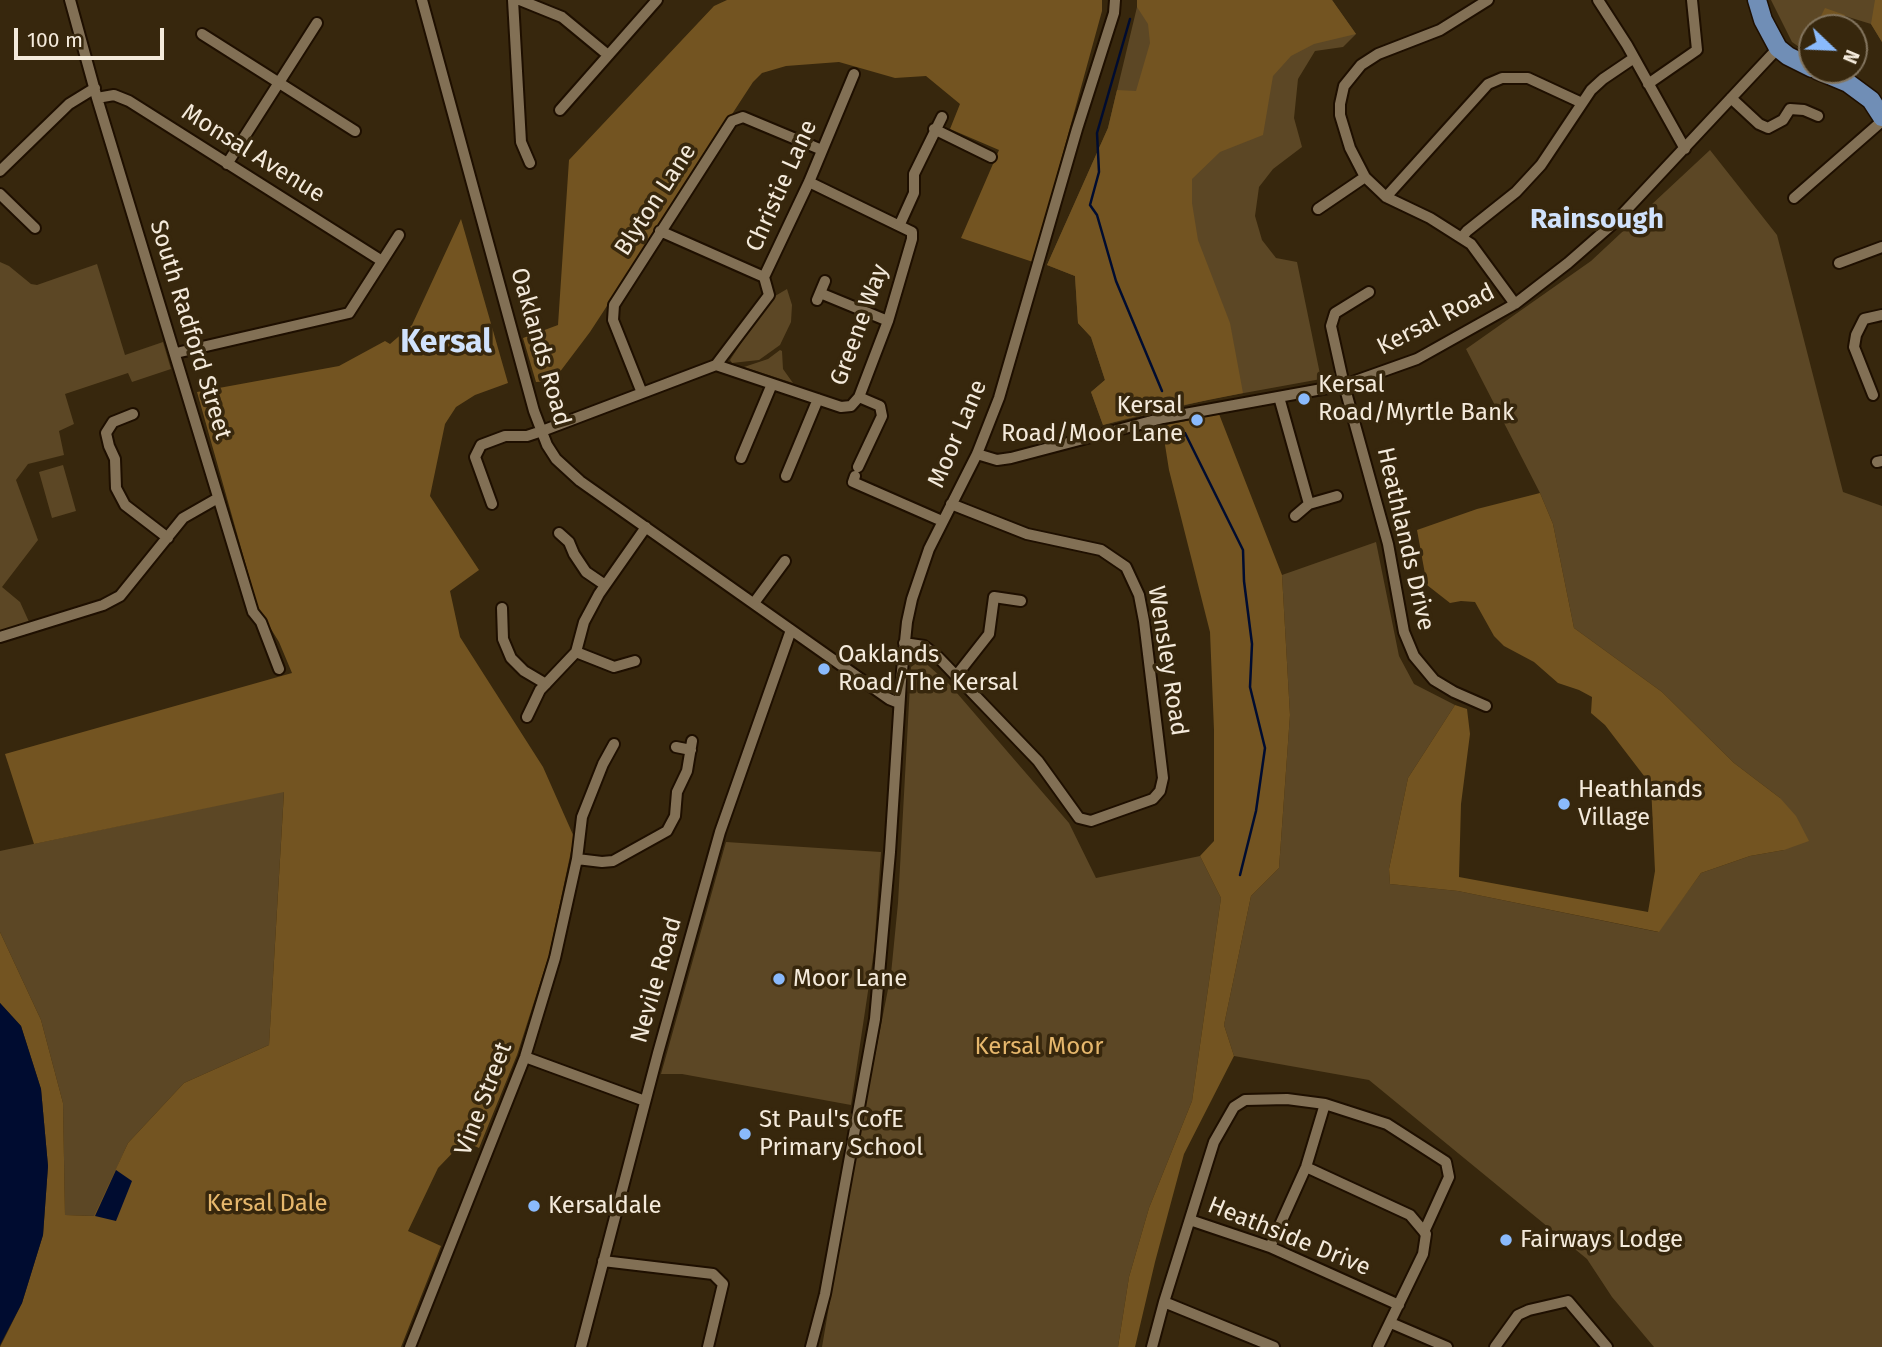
<!DOCTYPE html>
<html>
<head>
<meta charset="utf-8">
<style>
	body { margin:0 }
	#map { position:relative; width:1882px; height:1347px; overflow:hidden; background:#37270d; font-family:"Fira Sans",sans-serif }
	canvas { display:block }
	.north { position:absolute; left:1798px; top:14px; width:70px; height:70px; box-sizing:border-box; background:#37270d; border:2px solid #83755f; border-radius:50%; rotate:113deg; font-size:19px; font-weight:700; line-height:28px; text-align:center; color:#f4eadb }
	.north::after { content:''; display:block; margin:auto; width:24px; height:32px; background:#8abafc; clip-path:polygon(50% 0,100% 100%,50% 72%,0 100%) }
	.scale { position:absolute; left:14px; top:28px; width:150px; height:32px; box-sizing:border-box; border:4px solid #f4eadb; border-top:0; padding-left:9px; font-size:21px; line-height:24px; white-space:nowrap; color:#f4eadb; -webkit-text-stroke:5px #37270d; paint-order:stroke }
</style>
</head>
<body>
<div id="map">
<canvas width="1882" height="1347"></canvas>
<div class="north">N</div>
<div class="scale">100 m</div>
</div>
<script>
const g = document.querySelector('canvas').getContext('2d');
g.lineJoin = 'round';
function fillPath(path, color) { g.fillStyle = color; g.fill(path, 'evenodd'); }
const toPath = rows => new Path2D(rows.map(r => 'M' + r).join(''));
function strokePath(path, color, width, dash) { g.strokeStyle = color; g.lineWidth = width; g.lineCap = dash ? 'butt' : 'round'; g.setLineDash(dash || []); g.stroke(path); }
function write(font, color, halo, rows, align = 'center') {
  g.font = font + ' "Fira Sans",sans-serif'; g.lineWidth = 7; g.setLineDash([]); g.textBaseline = 'middle'; g.strokeStyle = halo; g.fillStyle = color; for (const [text, x, y, turn = 0] of rows) {
    g.save(); g.translate(x, y); g.rotate((+turn || 0) * Math.PI / 180); g.textAlign = isNaN(turn) ? turn : align; if (halo) g.strokeText(text, 0, 0); g.fillText(text, 0, 0); g.restore();
  }
}
fillPath(toPath([
	[1137,0,1332,0,1356,34,1343,47,1315,51,1298,79,1294,118,1302,147,1273,169,1259,187,1255,216,1262,240,1276,258,1297,262,1321,379,1211,399,1103,425,1091,392,1105,380,1091,337,1078,323,1075,276,1047,265,1108,128,1137,7],
	[1771,0,1882,0,1882,42,1871,24,1845,16,1839,28,1812,28,1812,56,1792,42],
	[1710,150,1777,235,1843,492,1882,506,1882,1347,1654,1347,1612,1297,1587,1259,1369,1080,1234,1056,1224,1025,1251,896,1279,868,1290,715,1282,575,1376,542,1399,656,1414,684,1455,705,1408,778,1389,869,1390,884,1458,891,1658,932,1701,873,1750,856,1784,850,1780,798,1734,763,1662,692,1574,628,1553,524,1540,493,1466,349,1591,261],
	[0,262,9,266,31,284,37,285,97,264,125,355,163,342,171,369,132,382,128,373,65,394,74,424,59,431,64,455,28,464,16,480,38,540,2,587,20,602,30,624,0,632],
	[787,289,792,305,791,322,780,345,759,360,732,363,730,360,770,299],
	[780,350,782,351,783,369,793,383,744,367,768,359],
	[63,465,76,511,52,518,39,472],
	[921,659,950,685,1069,823,1096,878,1200,856,1221,898,1192,1101,1149,1208,1129,1277,1118,1347,822,1347,851,1177,891,974,898,903,911,667],
	[284,791,269,1045,184,1083,128,1143,95,1216,65,1215,63,1103,41,1020,0,932,0,851],
	[726,842,881,852,874,951,851,1105,682,1074,661,1074]
]), '#5c4725');
fillPath(toPath([
	[727,0,1102,0,1102,11,1033,262,961,238,999,150,950,129,960,104,926,76,895,78,839,62,786,66,762,73,753,82,590,332,553,381,536,382,523,338,558,325,569,160,714,6],
	[1137,0,1332,0,1356,34,1314,44,1291,56,1273,76,1263,135,1220,152,1192,179,1192,203,1198,240,1230,323,1243,393,1159,410,1103,425,1091,392,1105,380,1091,337,1078,323,1075,276,1047,265,1108,128,1117,90,1136,91,1150,43,1148,24,1137,7],
	[1875,0,1882,0,1882,42,1871,24],
	[1825,8,1845,15,1839,28,1815,28],
	[461,219,508,383,475,395,456,407,445,424,430,496,479,570,450,591,460,637,543,767,574,837,549,955,517,1055,479,1148,464,1141,438,1168,408,1231,441,1246,401,1347,0,1347,22,1303,43,1235,48,1166,41,1089,21,1026,0,1003,0,932,41,1020,63,1103,65,1215,94,1216,128,1143,184,1083,269,1045,284,792,34,844,5,754,292,673,279,642,258,608,197,392,339,366,385,341,390,344,412,325],
	[1219,414,1282,575,1290,715,1279,868,1251,896,1224,1025,1234,1056,1184,1154,1155,1262,1135,1347,1118,1347,1129,1277,1149,1208,1192,1101,1221,898,1200,856,1214,841,1214,730,1210,632,1169,470,1162,426],
	[1540,493,1553,524,1574,628,1662,692,1734,763,1780,798,1796,816,1809,841,1784,850,1750,856,1701,873,1659,932,1458,891,1390,884,1389,869,1408,778,1455,705,1467,709,1470,734,1461,804,1459,877,1648,912,1655,871,1651,785,1605,725,1591,713,1592,697,1579,690,1558,683,1534,662,1504,646,1494,636,1475,602,1461,601,1450,603,1427,585,1417,530,1477,509]
]), '#735421');
fillPath(toPath([
	[0,1003,21,1026,41,1089,48,1166,43,1235,22,1303,0,1345],
	[116,1170,132,1181,116,1221,95,1216]
]), '#000c30');
strokePath(toPath([
	[1130,19,1097,133,1099,172,1090,205,1097,215,1116,281,1162,391],
	[1185,433,1243,550,1244,581,1252,644,1250,687,1265,748,1256,811,1240,875]
]), '#000c30', 2.5);
const minor = toPath([
	[70,0,97,98,253,612,261,622,279,669],
	[422,0,534,411,547,445,556,459,580,481,889,699,899,703],
	[513,0,521,142,530,163],
	[520,0,562,17,608,55],
	[1488,0,1440,30,1378,54,1361,65,1344,86,1340,104,1340,115,1350,148,1365,177,1386,197,1430,218,1471,244,1515,304],
	[1598,0,1627,45,1685,149],
	[202,34,355,131],
	[1648,84,1697,50,1692,0],
	[97,98,114,95,129,101,382,261],
	[1731,98,1759,124,1768,128,1783,120,1790,109,1804,110,1818,116],
	[560,110,657,0],
	[934,129,991,157],
	[227,164,317,23],
	[0,171,69,104,95,88],
	[0,194,35,228],
	[1386,197,1488,84,1502,78,1528,78,1582,103],
	[1794,198,1882,121],
	[1318,209,1365,177],
	[900,224,914,193,914,174,942,117],
	[660,231,764,277],
	[1462,237,1467,231,1516,192,1541,165,1591,90,1603,79,1634,58],
	[1839,263,1882,247],
	[1369,292,1335,313,1331,326,1344,385,1388,544,1404,632,1414,656,1434,680,1454,692,1486,706],
	[820,293,888,321],
	[817,300,825,281],
	[176,353,349,313,399,235],
	[716,365,841,407,851,406,859,397,888,321,912,239,912,232,809,182],
	[642,393,613,320,614,305,732,121,743,117,822,150],
	[1873,395,1854,347,1856,335,1864,319,1882,315],
	[1279,397,1309,504,1337,496],
	[133,414,113,422,106,433,109,446,115,459,116,488,125,505,168,538],
	[977,454,997,460,1011,458,1163,418,1344,385,1417,359,1515,304,1568,263,1616,221,1778,48],
	[741,458,772,384],
	[1877,462,1882,461],
	[858,467,882,416,880,406,859,397],
	[786,476,818,399],
	[855,476,853,482,942,521],
	[492,504,475,457,481,445,505,436,527,436,542,431,716,365,769,295,764,277,809,182,854,74],
	[1295,516,1309,504],
	[559,533,569,542,574,554,586,572,605,585],
	[754,603,785,561],
	[502,608,503,639,511,658,524,671,546,684],
	[0,637,103,605,120,596,183,518,218,498],
	[904,643,924,646,938,657,1038,761,1079,818,1091,821,1153,799,1160,791,1163,778,1144,621,1139,595,1126,567,1101,550,1027,534,951,504],
	[576,652,614,667,635,661],
	[956,676,989,634,994,597,1021,601],
	[527,717,540,690,576,652,584,622,599,594,646,527],
	[676,747,691,750],
	[577,859,602,862,613,861,667,831,675,816,677,792,687,771,692,741],
	[525,1057,645,1101],
	[1306,1167,1410,1215,1426,1234,1423,1254,1378,1347],
	[1190,1220,1270,1247,1399,1305],
	[1270,1247,1306,1167,1325,1104],
	[603,1261,713,1274,723,1284,708,1347],
	[1164,1302,1274,1347],
	[1391,1323,1447,1347],
	[410,1347,525,1057,555,958,577,859,582,817,603,764,614,744],
	[581,1347,658,1053,720,832,791,630],
	[811,1347,825,1294,875,1019,890,852,901,681,907,622,912,599,929,549,977,454,999,398,1077,129,1114,13,1115,0],
	[1152,1347,1164,1302,1214,1142,1234,1107,1245,1100,1287,1099,1325,1104,1387,1124,1446,1162,1449,1177,1424,1232],
	[1495,1347,1518,1315,1529,1310,1568,1301,1607,1347]
]);
const primary = toPath([
	[1757,0,1763,20,1778,48,1788,56,1812,68],
	[1817,70,1848,83,1871,100,1882,117]
]);
strokePath(minor, '#1e0f00', 14);
strokePath(primary, '#1e0f00', 21);
strokePath(minor, '#827055', 10);
strokePath(primary, '#708eb6', 18);
for (const [x, y, r, color] of [
	[1304,399,7,"#8abafc"],
	[1197,420,7,"#8abafc"],
	[824,669,7,"#8abafc"],
	[1564,804,7,"#8abafc"],
	[779,979,7,"#8abafc"],
	[745,1134,7,"#8abafc"],
	[534,1206,7,"#8abafc"],
	[1506,1240,7,"#8abafc"]
]) { const dot = new Path2D(); dot.arc(x, y, r, 0, 2 * Math.PI); g.fillStyle = color; g.fill(dot); strokePath(dot, '#37270d', 2.5); }
write('24px', '#f4eadb', '#37270d', [
	["Monsal Avenue",253,154,32],
	["Christie Lane",782,186,-66],
	["Blyton Lane",656,200,-57],
	["Kersal Road",1436,320,-27],
	["Greene Way",860,325,-70],
	["South Radford Street",190,330,73],
	["Oaklands Road",540,347,74],
	["Moor Lane",958,434,-67],
	["Heathlands Drive",1405,539,77],
	["Wensley Road",1167,661,81],
	["Nevile Road",657,980,-74],
	["Vine Street",484,1099,-69],
	["Heathside Drive",1289,1237,22]
]);
write('24px', '#f4eadb', '#37270d', [
	["Kersal",1318,385],
	["Road/Myrtle Bank",1318,413],
	["Kersal",1183,406,"right"],
	["Road/Moor Lane",1183,434,"right"],
	["Oaklands",838,655],
	["Road/The Kersal",838,683],
	["Heathlands",1578,790],
	["Village",1578,818],
	["Moor Lane",793,979],
	["St Paul's CofE",759,1120],
	["Primary School",759,1148],
	["Kersaldale",548,1206],
	["Fairways Lodge",1520,1240]
], 'left');
write('24px', '#e6b76c', '#37270d', [
	["Kersal Moor",1039,1047],
	["Kersal Dale",267,1204]
]);
write('bold 28px', '#d0e2fc', '#37270d', [
	["Rainsough",1597,220]
]);
write('bold 32px', '#d0e2fc', '#37270d', [
	["Kersal",446,343]
]);
</script>
</body>
</html>
